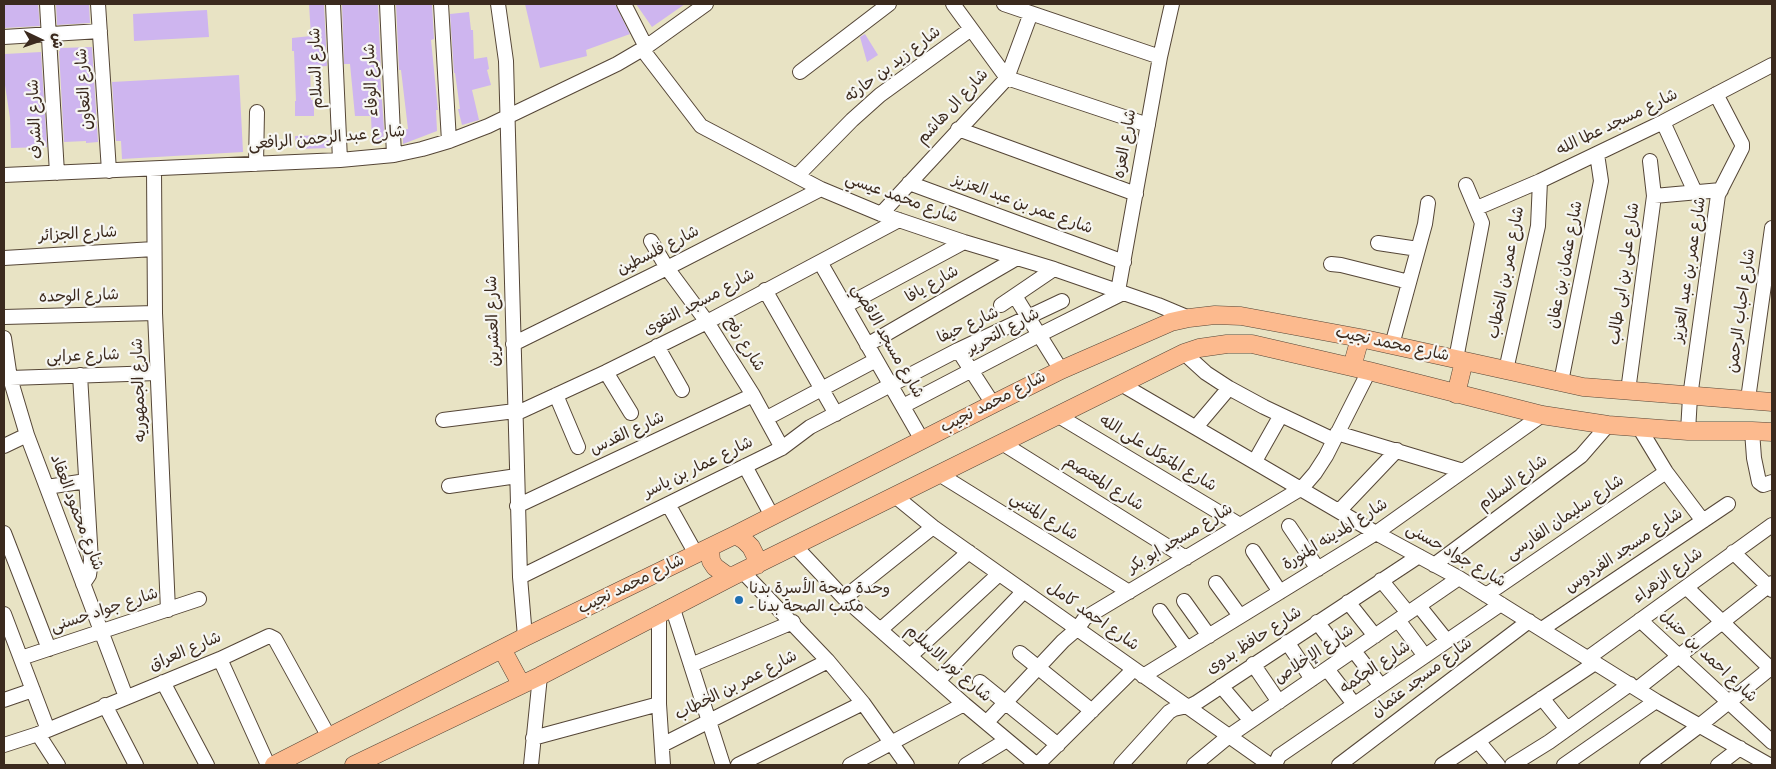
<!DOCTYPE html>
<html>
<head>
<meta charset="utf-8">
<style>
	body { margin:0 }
	#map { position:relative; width:1776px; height:769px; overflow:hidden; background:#e8e3c4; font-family:"Gochi Hand","Playpen Sans Arabic",sans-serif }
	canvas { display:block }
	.frame { position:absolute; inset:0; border:5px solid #3b2a1e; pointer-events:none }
	.north { position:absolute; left:15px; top:15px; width:50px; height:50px; -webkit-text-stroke:4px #f6f6f2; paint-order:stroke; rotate:93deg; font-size:14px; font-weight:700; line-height:20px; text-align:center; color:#3b2a1e }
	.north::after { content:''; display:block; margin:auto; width:18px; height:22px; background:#3b2a1e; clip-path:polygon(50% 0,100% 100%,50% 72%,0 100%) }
</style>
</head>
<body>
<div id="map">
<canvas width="1776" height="769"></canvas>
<div class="frame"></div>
<div class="north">ش</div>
</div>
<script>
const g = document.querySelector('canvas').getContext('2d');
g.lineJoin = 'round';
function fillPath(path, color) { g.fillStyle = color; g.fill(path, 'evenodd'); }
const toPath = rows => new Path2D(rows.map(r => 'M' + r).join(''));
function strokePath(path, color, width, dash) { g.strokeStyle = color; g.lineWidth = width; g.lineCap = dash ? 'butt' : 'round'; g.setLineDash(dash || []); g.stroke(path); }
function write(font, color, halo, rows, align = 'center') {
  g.font = font + ' "Gochi Hand","Playpen Sans Arabic",sans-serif'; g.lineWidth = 4.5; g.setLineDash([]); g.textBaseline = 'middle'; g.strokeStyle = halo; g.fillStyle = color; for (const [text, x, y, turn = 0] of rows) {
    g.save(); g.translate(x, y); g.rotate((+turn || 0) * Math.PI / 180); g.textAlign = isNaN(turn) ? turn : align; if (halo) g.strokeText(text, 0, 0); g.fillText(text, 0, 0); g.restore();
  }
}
fillPath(toPath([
	[4,4,38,4,40,26,4,28],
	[56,4,89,4,90,23,57,25],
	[309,4,324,4,327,66,310,67,311,100,314,100,314,116,295,116,295,101,296,101,294,51,292,51,292,38,311,36],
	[342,4,378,4,381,72,380,72,384,129,383,141,372,142,371,116,355,116,350,64,344,64],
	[396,4,432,4,434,39,431,40,438,110,436,110,437,131,403,144,403,130,408,129,401,70,399,70],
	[525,4,615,4,630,34,586,50,587,56,540,68],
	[636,4,685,4,652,27],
	[207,10,209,37,134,41,133,14],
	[469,12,471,30,473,30,474,59,487,57,489,69,487,70,491,85,472,90,479,120,462,125,458,109,460,109,455,73,454,73,450,14],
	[865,34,878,55,867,62,860,37],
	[92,47,98,142,86,143,86,141,64,142,59,51,60,51,60,48],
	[41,52,47,147,11,148,10,118,5,85,5,54],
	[239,75,243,152,122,159,121,141,116,141,112,82],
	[330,135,331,148,296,149,295,136]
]), '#ceb5ef');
const minor = toPath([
	[47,4,57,173],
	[98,4,109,171],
	[333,4,340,160],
	[387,4,394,155],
	[441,4,449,141],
	[498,4,506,61,520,577,525,637],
	[624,4,646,47],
	[953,4,1007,78,1148,125],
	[1004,4,1160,57],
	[4,37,100,31],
	[642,49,701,126,821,189,881,214,964,242,1054,269,1158,305,1189,318],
	[800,72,889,4],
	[1663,122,1695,192],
	[958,129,1136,194],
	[256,164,257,112],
	[154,169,155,313,168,610],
	[4,175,340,160,394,155,422,149,449,141,488,126,617,64,646,47,706,4],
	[797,176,852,120,880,95,971,29],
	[909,183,1124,262],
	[1654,196,1721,190],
	[1477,208,1540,181,1663,122,1772,65],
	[881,214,1007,78,1031,13],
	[651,241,667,268,707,322,753,395,782,448],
	[1378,243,1418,249],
	[4,258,154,249],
	[820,262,922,440],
	[1331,264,1341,265,1409,282],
	[765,290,836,414],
	[1118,291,1160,57,1172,4],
	[1015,296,1061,370],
	[1001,305,1054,269],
	[845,306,964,242],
	[4,317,155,313],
	[4,338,10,378,27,435,126,697],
	[513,344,667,268,821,189],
	[867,345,1017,258],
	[1392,345,1425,224,1428,203],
	[657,346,682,390],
	[958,350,993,404],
	[1184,353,1206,373,1229,388,1264,407,1334,440],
	[1456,359,1482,223,1466,185],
	[1506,370,1538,226,1540,181],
	[606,372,631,413],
	[80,375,91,561,89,575,83,584],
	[10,378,157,373],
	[1561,382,1601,181,1597,154],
	[1121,384,1376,533,1459,578,1656,701,1769,765],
	[1628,391,1654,196,1650,161],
	[556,395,578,447],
	[1748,399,1772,228],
	[903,406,1039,335,1123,293],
	[515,414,606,372,707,322,899,220],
	[1057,415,1240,525],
	[767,418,876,360],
	[443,420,515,411],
	[1196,427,1229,388],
	[1640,429,1666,472,1703,521],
	[1688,431,1690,397,1718,195,1742,148,1742,144,1716,94],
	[1752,431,1754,458,1759,482,1763,485,1772,482],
	[1337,433,1463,471],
	[1002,443,1186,558],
	[4,446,27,435],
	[1255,461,1281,415],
	[745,466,772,516],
	[939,474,1129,592],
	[449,486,517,476],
	[47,487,86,481],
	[895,496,933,527,1270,765],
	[668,504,696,554],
	[517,506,753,395],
	[1340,510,1397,450],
	[1289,526,1318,569],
	[4,533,49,649],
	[795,546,844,598,964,704,1037,765],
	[1253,551,1280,592],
	[1733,552,1772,590],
	[1434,565,1581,456,1608,425],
	[743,572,828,661,863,703,907,765],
	[520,577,782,448,810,427,958,350,1062,301],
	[1381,580,1408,613],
	[1216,583,1240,616],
	[1686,587,1772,670],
	[1486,595,1666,472],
	[844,598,933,527],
	[1184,601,1209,636],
	[1348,602,1375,636],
	[672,606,723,765],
	[1419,606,1447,641],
	[1160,611,1187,649],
	[659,613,659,704,663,765],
	[4,614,48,730],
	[1398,620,1425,656],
	[1640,620,1772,742],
	[1317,622,1344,657],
	[1542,629,1728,504],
	[880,630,969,552],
	[1287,642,1312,679],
	[1354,651,1381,686],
	[1020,653,1092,711],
	[910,656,999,574],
	[21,658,199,599],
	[1588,658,1772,525],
	[220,659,268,765],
	[1253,664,1279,702],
	[691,665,793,622],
	[1327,669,1354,704],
	[1143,676,1376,533,1542,415],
	[938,681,1024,591],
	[163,682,207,765],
	[980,682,1058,745],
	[1221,686,1251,721],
	[1637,689,1772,583],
	[1542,698,1567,729],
	[4,700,33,690],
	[105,705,136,765],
	[987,722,1063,641,1077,629,1085,618,1302,488,1315,473,1326,456,1369,371],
	[38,734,58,765],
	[533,738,659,704],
	[1478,741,1498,765],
	[4,745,38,734,220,659,269,636,275,639,329,737],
	[662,745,828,661],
	[531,765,540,676],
	[738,765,863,703],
	[850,765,964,704],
	[966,765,1007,740],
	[1037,765,1134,669],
	[1121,765,1169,712,1174,709,1192,705,1196,703,1419,556],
	[1194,765,1229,736,1459,578],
	[1275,765,1279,756,1501,604],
	[1339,765,1529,621],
	[1442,765,1595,663],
	[1512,765,1549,742,1630,684],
	[1564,765,1656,701],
	[1647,765,1699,726,1772,667],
	[1718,765,1740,748]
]);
const major = toPath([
	[1352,367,1360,338],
	[1456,394,1464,361],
	[735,535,744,540,751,547,755,555,757,565],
	[710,548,711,561,715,567,726,575,733,576],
	[502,649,521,684],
	[274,765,525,637,735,535,993,404,1061,370,1171,322,1189,318,1215,315,1241,316,1360,338,1583,387,1772,402],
	[354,765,540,676,733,576,1184,353,1199,348,1227,344,1252,344,1369,371,1542,415,1608,425,1688,431,1752,431,1772,432]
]);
strokePath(minor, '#554637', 16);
strokePath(major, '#554637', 19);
strokePath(minor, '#fff', 14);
strokePath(major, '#fcba8e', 18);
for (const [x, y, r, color] of [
	[739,600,5,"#1f6fb2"]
]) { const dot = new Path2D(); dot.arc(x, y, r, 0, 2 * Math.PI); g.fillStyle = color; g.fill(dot); strokePath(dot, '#f6f6f2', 2); }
write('16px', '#3b2a1e', '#f6f6f2', [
	["شارع زيد بن حارثه",894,66,-37],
	["شارع السلام",318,68,-92],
	["شارع الوفاء",373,80,-93],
	["شارع التعاون",86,89,-94],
	["شارع ال هاشم",954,108,-47],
	["شارع الشرف",37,119,-93],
	["شارع مسجد عطا الله",1618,124,-26],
	["شارع عبد الرحمن الرافعى",327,140,-5],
	["شارع العزه",1127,144,-80],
	["شارع محمد عيسي",901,200,20],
	["شارع عمر بن عبد العزيز",1022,206,20],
	["شارع الجزائر",78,236,-3],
	["شارع فلسطين",659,252,-27],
	["شارع عثمان بن عفان",1567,265,-79],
	["شارع عمر بن عبد العزيز",1691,270,-81],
	["شارع عمر بن الخطاب",1508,273,-79],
	["شارع على بن ابى طالب",1626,274,-82],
	["شارع يافا",933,286,-30],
	["شارع الوحده",79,298,-2],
	["شارع مسجد التقوى",700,304,-28],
	["شارع احباب الرحمن",1743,311,-82],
	["شارع العشرين",495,321,-92],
	["شارع حيفا",969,327,-25],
	["شارع التحرير",1004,333,-28],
	["شارع مسجد الاقصي",886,342,60],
	["شارع رفح",743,345,58],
	["شارع محمد نجيب",1392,346,12],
	["شارع عرابى",83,358,-2],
	["شارع الجمهوريه",141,390,-92],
	["شارع محمد نجيب",994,404,-27],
	["شارع القدس",628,435,-25],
	["شارع المتوكل على الله",1157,455,31],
	["شارع عمار بن ياسر",699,469,-26],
	["شارع السلام",1514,484,-36],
	["شارع المعتصم",1103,485,32],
	["شارع محمود العقاد",75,513,69],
	["شارع المتنبي",1043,518,32],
	["شارع سليمان الفارسى",1566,519,-34],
	["شارع المدينه المنورة",1336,536,-32],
	["شارع مسجد ابو بكر",1181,540,-31],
	["شارع مسجد الفردوس",1625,552,-34],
	["شارع جواد حسنى",1455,557,30],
	["شارع الزهراء",1669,577,-36],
	["شارع محمد نجيب",632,586,-26],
	["شارع جواد حسنى",105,612,-18],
	["شارع احمد كامل",1092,618,35],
	["شارع حافظ بدوى",1255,642,-33],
	["شارع العراق",186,653,-23],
	["شارع الإخلاص",1315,656,-34],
	["شارع احمد بن حنبل",1707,658,43],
	["شارع نور الاسلام",947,665,41],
	["شارع الحكمه",1376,669,-34],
	["شارع مسجد عثمان",1423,679,-37],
	["شارع عمر بن الخطاب",737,687,-27]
]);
write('16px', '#3b2a1e', '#f6f6f2', [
	["وحدة صحة الأسرة بدنا",749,591],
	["- مكتب الصحة بدنا",749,609]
], 'left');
</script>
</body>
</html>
